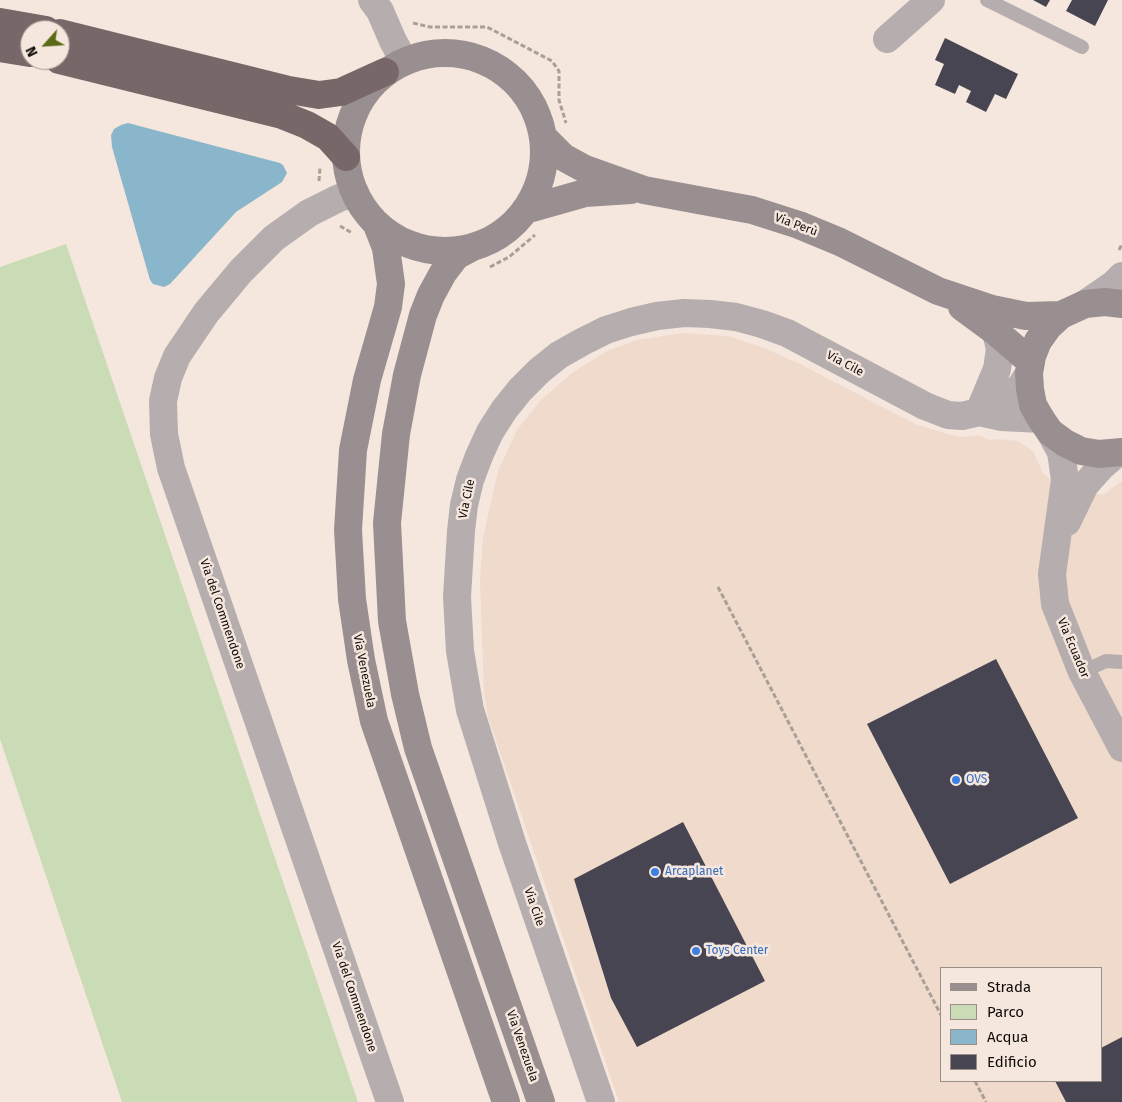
<!DOCTYPE html>
<html>
<head>
<meta charset="utf-8">
<style>
	body { margin:0 }
	#map { position:relative; width:1122px; height:1102px; overflow:hidden; background:#f5e7dd; font-family:"Fira Sans",sans-serif }
	canvas { display:block }
	.legend { position:absolute; left:940px; top:967px; width:162px; height:115px; box-sizing:border-box; background:#f5e7dd; border:1px solid #998f87; margin:0; padding:6px 9px; list-style:none; font-size:15px; color:#0f0a07 }
	.legend li { display:flex; align-items:center; gap:10px; height:25px }
	.legend b { width:25px; border:1px solid #998f87 }
	.north { position:absolute; left:20px; top:20px; width:50px; height:50px; box-sizing:border-box; background:#f5e7dd; border:1px solid #998f87; border-radius:50%; rotate:244deg; font-size:14px; font-weight:700; line-height:20px; text-align:center; color:#0f0a07 }
	.north::after { content:''; display:block; margin:auto; width:18px; height:22px; background:#5a6b17; clip-path:polygon(50% 0,100% 100%,50% 72%,0 100%) }
</style>
</head>
<body>
<div id="map">
<canvas width="1122" height="1102"></canvas>
<ul class="legend">
<li><b style="height:6px;background:#9a8f90"></b>Strada</li>
<li><b style="height:14px;background:#cadcb5"></b>Parco</li>
<li><b style="height:14px;background:#89b6ca"></b>Acqua</li>
<li><b style="height:14px;background:#474551"></b>Edificio</li>
</ul>
<div class="north">N</div>
</div>
<script>
const g = document.querySelector('canvas').getContext('2d');
g.lineJoin = 'round';
function fillPath(path, color) { g.fillStyle = color; g.fill(path, 'evenodd'); }
const toPath = rows => new Path2D(rows.map(r => 'M' + r).join(''));
function strokePath(path, color, width, dash) { g.strokeStyle = color; g.lineWidth = width; g.lineCap = dash ? 'butt' : 'round'; g.setLineDash(dash || []); g.stroke(path); }
function write(font, color, halo, rows, align = 'center') {
  g.font = font + ' "Fira Sans",sans-serif'; g.lineWidth = 5; g.setLineDash([]); g.textBaseline = 'middle'; g.strokeStyle = halo; g.fillStyle = color; for (const [text, x, y, turn = 0] of rows) {
    g.save(); g.translate(x, y); g.rotate((+turn || 0) * Math.PI / 180); g.textAlign = isNaN(turn) ? turn : align; if (halo) g.strokeText(text, 0, 0); g.fillText(text, 0, 0); g.restore();
  }
}
fillPath(toPath([
	[683,333,728,336,764,348,800,364,915,424,954,436,963,437,979,435,989,440,998,439,1018,441,1033,451,1043,473,1051,480,1103,495,1122,481,1122,1102,619,1102,488,717,484,694,480,580,483,538,498,471,517,430,541,400,572,373,607,351,637,340],
	[941,968,1101,968,1101,1081,941,1081]
]), '#efdacc');
fillPath(toPath([
	[66,244,358,1102,122,1102,0,739,0,267]
]), '#cadcb5');
fillPath(toPath([
	[128,123,280,163,283,165,287,173,282,182,236,212,170,284,164,287,153,284,150,280,112,147,111,135,114,129,121,125]
]), '#89b6ca');
fillPath(toPath([
	[1033,0,1050,0,1046,7],
	[1072,0,1108,0,1095,26,1066,11],
	[945,38,1018,74,1006,99,995,94,986,112,966,102,971,91,959,85,955,94,935,85,944,64,935,60],
	[996,659,1078,818,950,884,867,724],
	[683,822,765,981,637,1047,611,998,574,879],
	[1122,1037,1122,1102,1066,1102,1055,1081,1101,1081,1101,1048]
]), '#474551');
strokePath(toPath([
	[413,23,430,27,487,27,552,61,559,71,559,100,566,123],
	[319,181,320,167],
	[340,226,352,233],
	[1119,250,1122,244],
	[490,267,509,257,535,235],
	[718,587,941,1015],
	[975,1081,986,1102]
]), '#aa9f97', 3, [5, 2.5]);
strokePath(toPath([
	[987,0,1082,47],
	[1082,672,1106,661,1122,662]
]), '#b5adae', 14);
strokePath(toPath([
	[372,0,380,11,393,41,404,61],
	[887,39,931,0],
	[355,193,339,198,309,213,274,238,241,271,206,313,177,356,168,378,163,401,164,434,171,468,390,1102],
	[1085,304,1114,284,1122,276],
	[979,412,997,369,1000,349,996,332],
	[979,412,1002,417,1041,419],
	[1050,432,1061,452,1065,480,1052,574,1055,604,1082,672,1122,748],
	[1067,522,1085,485,1101,467,1116,454],
	[601,1102,512,843,470,710,460,651,457,597,461,531,464,505,470,480,479,456,490,432,504,410,520,390,539,371,559,355,582,342,606,330,631,322,657,316,684,313,710,314,736,317,762,324,787,333,925,406,948,415,962,416,979,412,1003,401,1021,386,1029,373]
]), '#b5adae', 28);
strokePath(toPath([
	'346 152a99 99 0 1 1 198 0a99 99 0 1 1-198 0Z',
	[543,137,563,157,585,169,644,190,752,210,799,225,840,242,938,291,992,309,1026,316,1061,315],
	[525,210,585,193,631,190],
	[377,225,386,248,391,284,388,307,367,380,353,450,348,530,352,599,361,660,374,721,506,1102],
	[471,248,456,256,443,273,431,295,423,315,407,375,396,434,387,523,392,621,405,694,418,748,541,1102],
	[1122,304,1105,302,1085,304,1061,315,1048,327,1038,341,1032,356,1029,373,1030,389,1033,405,1041,419,1050,432,1065,443,1081,451,1099,454,1122,452],
	[962,307,996,332,1031,362]
]), '#9a8f90', 28);
strokePath(toPath([
	[0,22,46,30],
	[60,33,289,90,319,95,341,92,385,72],
	[0,48,30,53],
	[59,60,282,115,307,125,328,137,346,157]
]), '#776769', 28);
for (const [x, y, r, color] of [
	[956,780,5,"#3f7fe0"],
	[655,872,5,"#3f7fe0"],
	[696,951,5,"#3f7fe0"]
]) { const dot = new Path2D(); dot.arc(x, y, r, 0, 2 * Math.PI); g.fillStyle = color; g.fill(dot); strokePath(dot, '#f5e7dd', 2); }
write('12px', '#0f0a07', '#f5e7dd', [
	["Via Perù",796,225,20],
	["Via Cile",845,364,28],
	["Via Cile",467,499,-78],
	["Via del Commendone",222,614,71],
	["Via Ecuador",1073,648,67],
	["Via Venezuela",364,671,79],
	["Via Cile",534,907,71],
	["Via del Commendone",354,997,71],
	["Via Venezuela",522,1046,71]
]);
write('12px', '#366cbe', '#f5e7dd', [
	["OVS",966,780],
	["Arcaplanet",665,872],
	["Toys Center",706,951]
], 'left');
</script>
</body>
</html>
